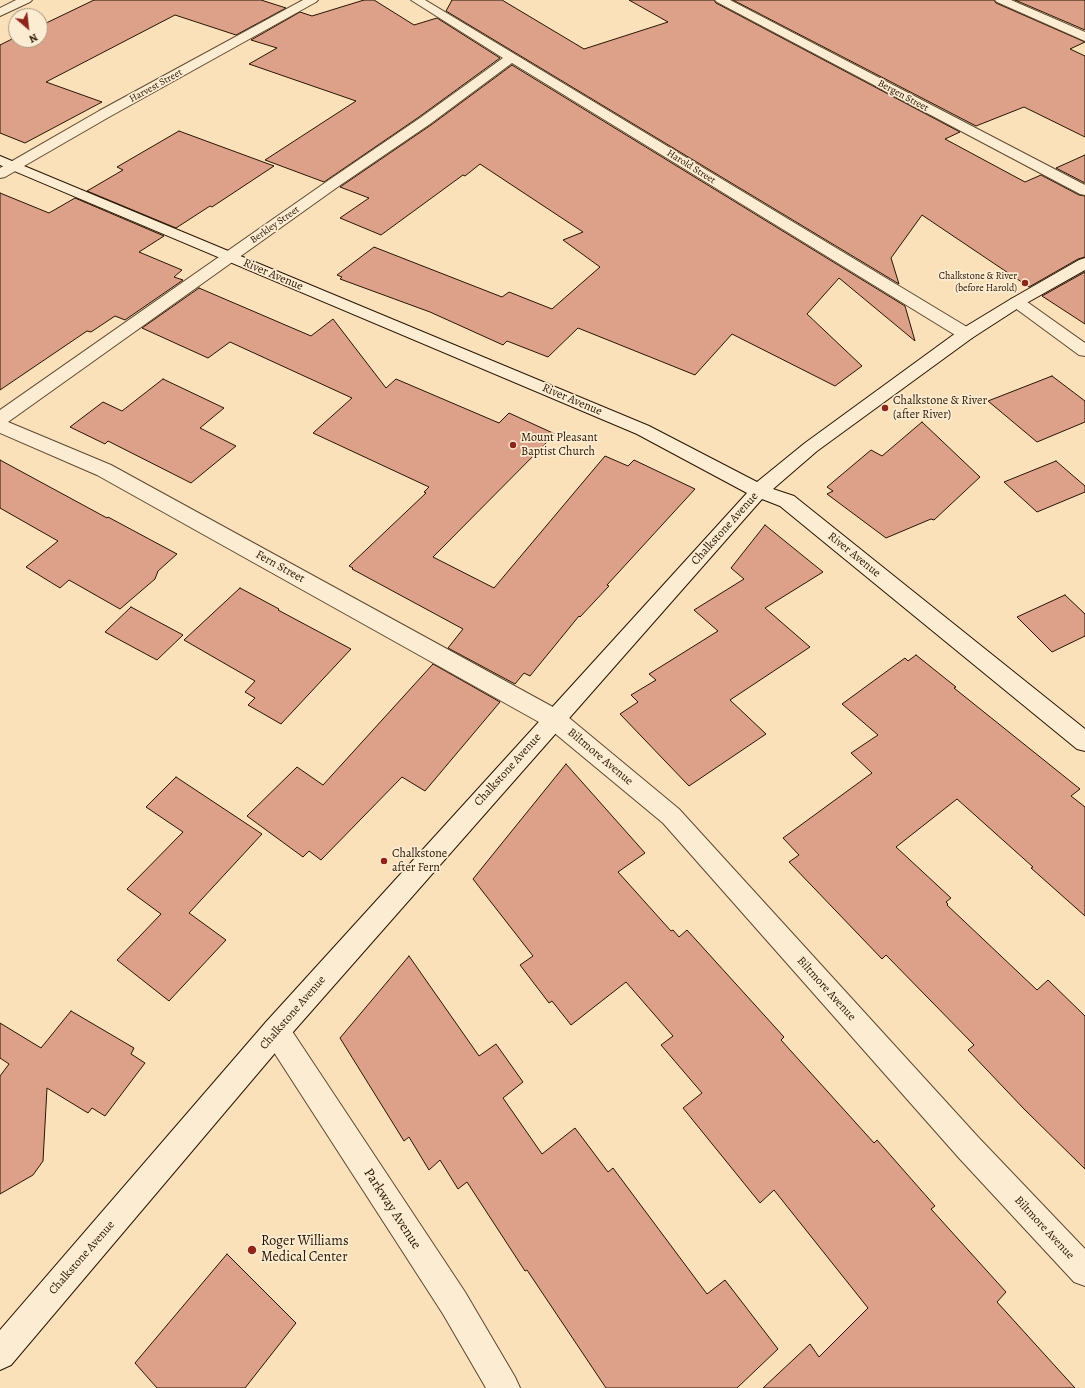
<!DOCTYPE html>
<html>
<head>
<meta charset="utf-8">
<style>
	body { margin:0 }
	#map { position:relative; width:1085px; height:1388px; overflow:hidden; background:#fbe1ba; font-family:Alegreya,serif }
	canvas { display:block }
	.north { position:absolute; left:8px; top:8px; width:40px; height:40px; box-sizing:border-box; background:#fcecd2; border:1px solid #a7967e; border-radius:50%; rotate:152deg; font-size:11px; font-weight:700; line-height:16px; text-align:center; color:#281401 }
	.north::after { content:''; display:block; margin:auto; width:14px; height:18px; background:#8f2418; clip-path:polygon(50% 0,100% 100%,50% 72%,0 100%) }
</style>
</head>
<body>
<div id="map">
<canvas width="1085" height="1388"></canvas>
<div class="north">N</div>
</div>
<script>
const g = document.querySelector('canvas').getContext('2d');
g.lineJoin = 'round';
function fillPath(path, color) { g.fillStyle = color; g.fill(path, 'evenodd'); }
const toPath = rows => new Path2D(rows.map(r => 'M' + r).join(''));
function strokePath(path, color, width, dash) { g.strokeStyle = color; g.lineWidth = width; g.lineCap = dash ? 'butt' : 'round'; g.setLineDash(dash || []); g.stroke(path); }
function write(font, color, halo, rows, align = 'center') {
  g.font = font + ' Alegreya,serif'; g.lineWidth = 3.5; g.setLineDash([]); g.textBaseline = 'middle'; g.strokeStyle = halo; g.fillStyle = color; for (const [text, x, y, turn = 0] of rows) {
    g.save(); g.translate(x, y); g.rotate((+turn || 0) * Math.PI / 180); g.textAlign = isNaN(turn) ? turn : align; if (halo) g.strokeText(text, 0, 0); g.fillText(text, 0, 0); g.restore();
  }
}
const building = toPath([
	[94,0,261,0,286,8,236,35,175,15,46,82,102,102,25,143,0,133,0,45,16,37,16,40,40,40,40,26,94,0],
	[364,0,374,0,414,25,437,18,500,58,419,117,324,182,265,160,356,101,249,64,277,48,251,40,300,12,312,16,364,0],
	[452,0,502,0,584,49,668,22,629,0,714,0,716,3,960,132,945,139,1025,182,1041,175,1079,195,1085,196,1085,257,1078,259,1029,287,922,215,891,258,899,284,446,11,452,0],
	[733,0,994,0,996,3,1085,42,1070,49,1085,56,1085,137,1024,107,976,126,733,0],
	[1015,0,1085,0,1085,30,1015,0],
	[512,65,905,306,915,341,839,278,807,314,862,366,835,386,732,334,695,375,578,328,548,357,507,341,503,345,430,312,340,279,342,277,337,275,374,247,502,297,509,292,552,309,600,267,563,240,583,232,480,164,465,176,463,175,381,235,340,218,369,198,340,187,431,125,512,65],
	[179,131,274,166,212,207,210,206,176,228,87,191,123,170,117,167,179,131],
	[1085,155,1085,183,1056,168,1085,155],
	[0,193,49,213,75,198,164,236,139,252,182,270,174,277,183,280,125,320,115,316,91,332,87,331,0,390,0,193],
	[1085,272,1085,324,1042,296,1085,272],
	[199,288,311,336,333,319,386,388,396,379,499,423,509,413,555,434,433,557,494,588,605,456,628,466,634,460,695,489,607,585,609,586,580,617,579,616,530,676,524,673,515,684,448,648,463,629,352,569,353,568,349,566,426,493,424,492,429,487,313,433,352,398,230,342,208,358,142,328,199,288],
	[1052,376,1085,401,1085,422,1037,442,988,401,1052,376],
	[163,379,224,408,200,428,236,446,191,483,108,441,105,444,70,427,103,402,122,411,163,379],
	[922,422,980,477,934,520,931,519,886,538,827,494,833,491,827,487,871,450,882,456,922,422],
	[0,460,107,518,108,517,177,554,158,571,155,579,120,609,69,580,60,588,26,567,58,541,0,508,0,460],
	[1056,461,1085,486,1085,492,1037,512,1004,482,1056,461],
	[765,525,823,572,765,608,810,647,730,700,766,734,689,786,620,714,638,702,631,695,656,680,649,674,718,631,694,610,744,579,731,568,765,525],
	[240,588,279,609,278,610,351,649,281,724,248,705,255,698,245,692,255,681,184,640,240,588],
	[1065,595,1085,614,1085,636,1052,652,1017,617,1065,595],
	[131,607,183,635,157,660,105,632,131,607],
	[916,655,956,687,954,688,1080,789,1071,796,1085,807,1085,916,1031,868,1033,867,957,799,896,847,951,898,946,902,948,904,947,905,1037,990,1048,980,1085,1016,1085,1169,1024,1109,968,1050,974,1045,886,955,882,959,789,862,799,855,783,838,872,773,851,753,878,735,842,704,905,658,908,661,916,655],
	[433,664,500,702,425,791,402,777,321,860,309,851,303,857,247,816,297,767,323,785,433,664],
	[566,764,645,853,618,872,671,931,673,930,679,937,687,930,784,1037,781,1040,874,1143,877,1140,935,1206,931,1209,1006,1292,997,1302,1075,1388,763,1388,810,1344,819,1357,868,1308,774,1190,760,1203,683,1108,702,1093,661,1045,673,1036,626,982,571,1025,552,1001,549,1003,520,965,533,956,473,879,566,764],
	[176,777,262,834,189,913,226,940,169,1001,117,960,161,914,127,889,183,832,146,807,176,777],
	[409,956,479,1056,496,1044,523,1082,503,1098,542,1154,575,1128,608,1172,613,1168,707,1294,725,1280,778,1349,737,1388,606,1388,527,1270,525,1271,467,1182,458,1189,440,1160,429,1170,409,1137,404,1141,340,1038,409,956],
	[71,1011,134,1048,131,1054,145,1063,105,1116,92,1108,88,1113,47,1088,43,1161,33,1175,0,1194,0,1076,9,1064,0,1058,0,1023,41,1048,71,1011],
	[227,1254,296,1323,245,1388,157,1388,135,1363,227,1254]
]);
fillPath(building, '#dda189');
strokePath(building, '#281401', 1);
const street = toPath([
	[16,0,32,0,30,2,0,16,0,8,16,0],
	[303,0,318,0,316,2,109,117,5,177,0,178,0,168,99,111,303,0],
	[411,0,425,0,972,330,974,334,972,338,966,339,960,338,512,63,430,124,339,186,8,422,111,465,562,712,679,809,979,1138,1085,1249,1085,1286,1074,1282,959,1158,663,823,546,726,97,475,0,433,0,410,329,180,420,118,503,58,411,0],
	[715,0,730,0,1085,185,1085,195,1080,194,717,2,715,0],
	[995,0,1011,0,1085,32,1085,41,997,2,995,0],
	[1017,297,1023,299,1085,343,1085,356,1079,355,1011,305,1009,302,1011,299,1017,297],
	[276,1018,286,1022,465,1292,515,1377,520,1388,486,1388,443,1314,266,1040,263,1031,266,1022,276,1018]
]);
const secondary = toPath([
	[0,156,649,426,757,482,805,443,960,330,1011,299,1079,260,1085,258,1085,270,1023,305,972,338,817,451,773,489,794,496,1085,729,1085,751,1077,749,780,506,762,499,286,1040,11,1365,0,1370,0,1330,266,1022,747,493,637,434,0,165,0,156]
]);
strokePath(street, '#5d472f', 2);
strokePath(secondary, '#281401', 2);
fillPath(street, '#fcecd2');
fillPath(secondary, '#fcecd2');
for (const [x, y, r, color] of [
	[1025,283,4,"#8f2418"],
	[885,408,4,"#8f2418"],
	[513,445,4,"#8f2418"],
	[384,861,4,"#8f2418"],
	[252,1250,5,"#8f2418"]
]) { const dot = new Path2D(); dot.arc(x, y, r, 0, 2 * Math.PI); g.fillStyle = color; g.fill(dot); strokePath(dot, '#fcecd2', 1.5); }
write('10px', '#281401', '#fcecd2', [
	["Harvest Street",156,86,-29],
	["Bergen Street",903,96,28],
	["Harold Street",691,167,32],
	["Berkley Street",275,225,-35]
]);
write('10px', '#281401', '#fcecd2', [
	["Chalkstone & River",1017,277],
	["(before Harold)",1017,289]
], 'right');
write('12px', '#281401', '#fcecd2', [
	["River Avenue",273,275,23],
	["River Avenue",572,400,23],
	["Chalkstone Avenue",725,529,-48],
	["River Avenue",854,555,39],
	["Fern Street",280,567,29],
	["Biltmore Avenue",600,757,40],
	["Chalkstone Avenue",508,770,-48],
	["Biltmore Avenue",826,989,48],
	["Chalkstone Avenue",293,1013,-49],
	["Biltmore Avenue",1044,1228,47],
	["Chalkstone Avenue",82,1258,-49]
]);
write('12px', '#281401', '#fcecd2', [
	["Chalkstone & River",893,401],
	["(after River)",893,415],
	["Mount Pleasant",521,438],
	["Baptist Church",521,452],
	["Chalkstone",392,854],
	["after Fern",392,868]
], 'left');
write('14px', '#281401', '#fcecd2', [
	["Parkway Avenue",392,1209,57]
]);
write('14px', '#281401', '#fcecd2', [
	["Roger Williams",261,1242],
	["Medical Center",261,1258]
], 'left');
</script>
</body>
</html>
